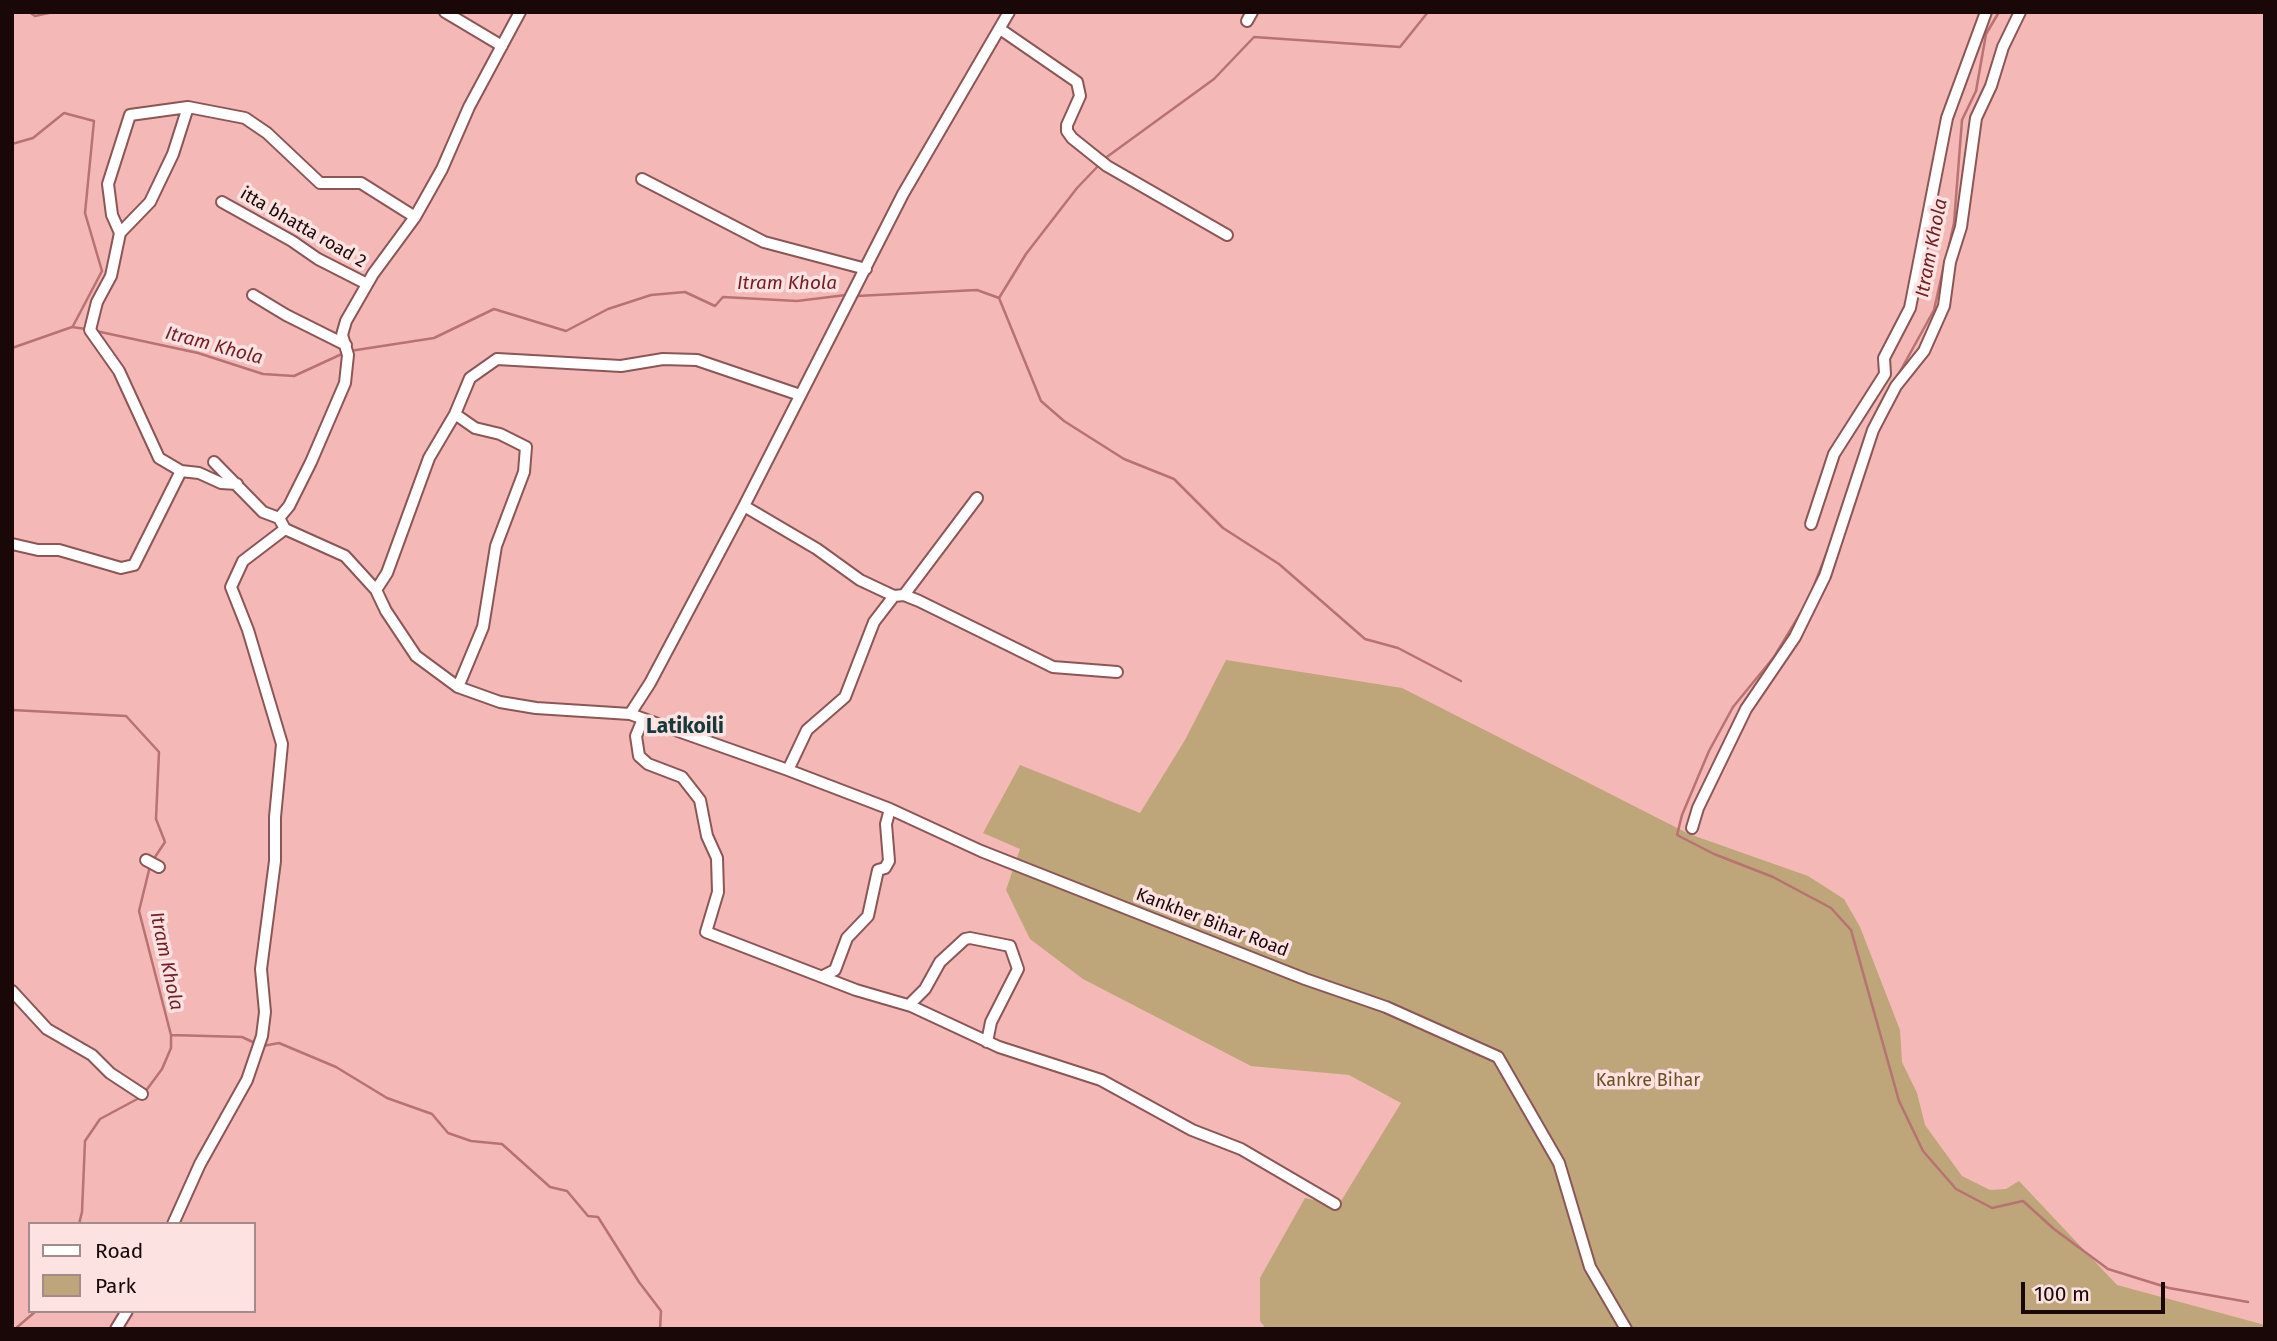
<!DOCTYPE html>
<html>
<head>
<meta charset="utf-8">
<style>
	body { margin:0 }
	#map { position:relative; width:2277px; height:1341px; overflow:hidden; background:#f4b8b6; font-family:"Fira Sans",sans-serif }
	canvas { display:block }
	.frame { position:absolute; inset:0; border:14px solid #1a0707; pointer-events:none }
	.legend { position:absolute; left:28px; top:1222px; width:228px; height:91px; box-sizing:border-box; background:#fce3e2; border:2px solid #a28b8a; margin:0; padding:9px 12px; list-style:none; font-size:21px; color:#1a0707 }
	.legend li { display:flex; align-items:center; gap:14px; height:35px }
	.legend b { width:35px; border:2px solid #a28b8a }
	.scale { position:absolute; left:2021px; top:1282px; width:144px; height:32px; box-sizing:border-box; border:4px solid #1a0707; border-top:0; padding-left:9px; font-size:21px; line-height:24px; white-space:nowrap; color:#1a0707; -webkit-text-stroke:5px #fce3e2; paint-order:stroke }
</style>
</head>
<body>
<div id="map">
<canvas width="2277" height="1341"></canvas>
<div class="frame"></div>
<ul class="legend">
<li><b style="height:9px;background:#fff"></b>Road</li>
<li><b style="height:19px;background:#bea57a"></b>Park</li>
</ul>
<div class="scale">100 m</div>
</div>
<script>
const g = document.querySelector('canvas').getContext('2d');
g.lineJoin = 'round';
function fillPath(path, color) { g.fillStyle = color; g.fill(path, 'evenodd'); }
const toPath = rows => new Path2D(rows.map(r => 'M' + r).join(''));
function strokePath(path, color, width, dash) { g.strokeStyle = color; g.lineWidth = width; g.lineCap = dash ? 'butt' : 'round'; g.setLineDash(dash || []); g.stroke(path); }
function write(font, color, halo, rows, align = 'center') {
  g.font = font + ' "Fira Sans",sans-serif'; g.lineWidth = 7; g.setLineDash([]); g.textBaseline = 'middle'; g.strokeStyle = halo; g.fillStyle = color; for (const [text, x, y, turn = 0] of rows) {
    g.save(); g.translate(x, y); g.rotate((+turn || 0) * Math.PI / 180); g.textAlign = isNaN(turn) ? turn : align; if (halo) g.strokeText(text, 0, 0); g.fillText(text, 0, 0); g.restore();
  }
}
fillPath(toPath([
	[1226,660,1402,688,1689,834,1808,876,1844,899,1860,927,1900,1030,1902,1062,1917,1093,1925,1125,1962,1176,1990,1190,2006,1189,2019,1181,2117,1285,2265,1325,2265,1329,1266,1329,1260,1321,1260,1278,1305,1198,1338,1206,1401,1103,1349,1075,1251,1066,1083,979,1030,939,1006,890,1020,849,983,833,1020,765,1140,813,1185,740]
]), '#bea57a');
strokePath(toPath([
	[29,12,35,16,53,12],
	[12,144,33,138,64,113,94,121,85,213,102,271,73,326],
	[1104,159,1214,79,1254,37,1400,47,1428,12],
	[1947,255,1954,223,1962,120,1976,91,1986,34,1999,12],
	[856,296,977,290,999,298,1026,254,1077,188,1100,164],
	[999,298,1041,401,1064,421,1124,459,1174,479,1223,528,1279,564,1365,639,1398,648,1461,681],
	[96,331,198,353,263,374,294,376,344,353],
	[12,348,72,327,86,329],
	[350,351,434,338,494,309,566,331,608,309,651,295,685,292,715,306,723,297,797,301,846,295],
	[1897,377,1934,310,1944,265],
	[1873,420,1882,401],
	[1813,588,1831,542],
	[1806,604,1774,657,1733,707,1709,751,1682,815,1677,835,1714,854,1773,877,1831,908,1851,930,1899,1101,1923,1151,1956,1189,1992,1208,2023,1201,2054,1229,2108,1269,2169,1288,2248,1302],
	[12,710,126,716,159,752,156,819,165,842,153,860],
	[171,1035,242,1037,257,1044],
	[263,1046,279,1043,336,1067,387,1098,432,1114,448,1133,471,1141,502,1144,550,1187,567,1191,588,1216,598,1217,639,1282,661,1311,660,1329],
	[145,1092,162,1069,171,1048,171,1035,139,911,150,866],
	[79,1224,82,1212,85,1141,100,1119,141,1097],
	[15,1329,36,1311]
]), '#b87271', 2.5);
const street = toPath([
	[445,12,502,46],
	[1247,21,1252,12],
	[1000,29,1077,82,1080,96,1067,125,1067,131,1072,138,1107,166,1227,235],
	[642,179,764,242,866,269],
	[222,202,292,241,318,259,367,284],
	[120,233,150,202,173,154,188,107],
	[253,295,286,315,346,345],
	[455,414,475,428,500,434,526,447,524,472,496,546,483,627,458,687],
	[214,462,263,512,279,518,285,529,345,556,376,590,386,611,416,656,458,687,500,702,536,708,630,714,788,770,890,809,981,851,1305,979,1386,1007,1498,1057,1559,1163,1590,1267,1626,1329],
	[237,484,221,483,199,473,181,471,159,458,119,371,90,330,97,302,111,276,120,233,112,215,108,184,130,115,188,107,245,118,267,133,320,183,361,183,415,217],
	[744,506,817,549,860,580,894,596,904,595,919,601,1053,667,1117,672],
	[279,518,289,506,311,462,345,383,348,355,342,335,346,321,373,274,415,217,442,169,469,107,520,12],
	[1811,524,1834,454,1885,374,1884,358,1910,308,1947,118,1986,12],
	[12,544,38,550,59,550,121,568,134,565,181,471],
	[376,590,387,573,429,458,455,414,470,378,497,359,621,366,663,359,697,360,800,395],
	[904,595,977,498],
	[630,714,650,683,744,506,903,194,1009,12],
	[643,719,636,736,639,756,648,764,682,777,700,800,707,836,717,858,718,892,706,932,856,990,911,1006,999,1047,1101,1080,1192,1130,1241,1149,1335,1204],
	[788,770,807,730,845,697,874,622,894,596],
	[1692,828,1698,808,1746,709,1795,637,1825,576,1873,430,1896,386,1924,351,1944,306,1950,262,1961,227,1976,118,1991,86,2003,47,2020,12],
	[146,860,159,867],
	[823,976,835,970,847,938,868,916,878,870,885,868,889,861,886,824,890,809],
	[12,991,47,1029,92,1055,110,1073,142,1094],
	[909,1005,925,989,940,962,965,939,970,938,1010,946,1018,969,991,1022,987,1042],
	[173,1224,200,1164,247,1080,262,1036,265,1012,261,969,275,861,275,817,282,744,248,630,231,587,243,561,285,529],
	[116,1329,127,1311]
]);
strokePath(street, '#8b5656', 14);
strokePath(street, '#fff', 10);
write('18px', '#1a0707', '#fce3e2', [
	["itta bhatta road 2",303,228,30],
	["Kankher Bihar Road",1212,923,21]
]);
write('18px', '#695022', '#fce3e2', [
	["Kankre Bihar",1648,1081]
]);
write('italic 19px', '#721d24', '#fce3e2', [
	["Itram Khola",1932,248,-79],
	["Itram Khola",787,284],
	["Itram Khola",214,346,15],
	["Itram Khola",166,961,78]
]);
write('bold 21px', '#16393b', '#fce3e2', [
	["Latikoili",685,727]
]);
</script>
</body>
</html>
